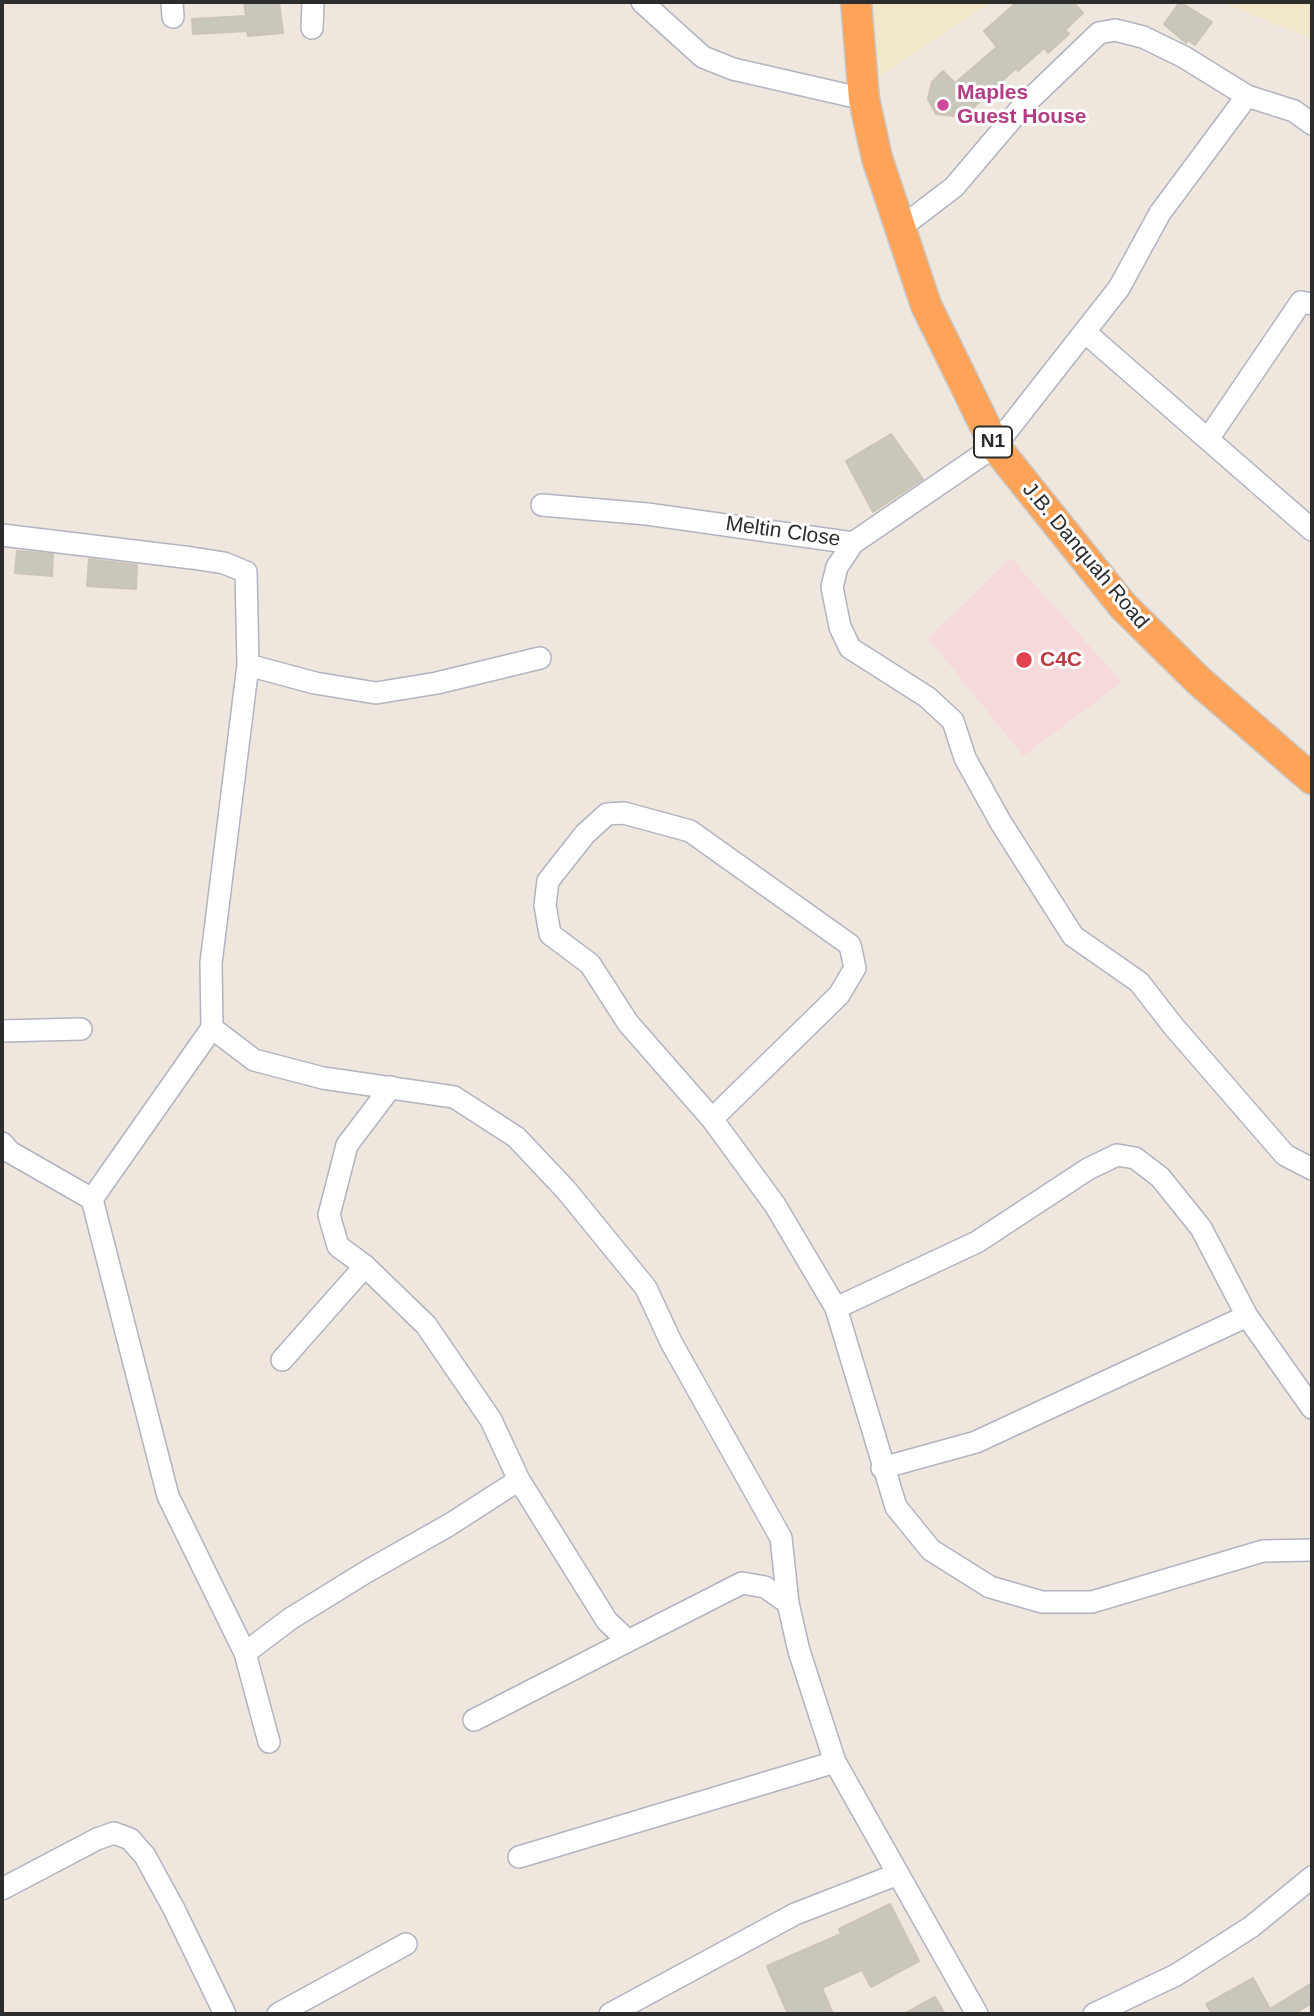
<!DOCTYPE html>
<html>
<head>
<meta charset="utf-8">
<style>
	body { margin:0 }
	#map { position:relative; width:1314px; height:2016px; overflow:hidden; background:#efe7dd; font-family:Helvetica,sans-serif }
	canvas { display:block }
	.frame { position:absolute; inset:0; border:4px solid #2c2c2c; pointer-events:none }
</style>
</head>
<body>
<div id="map">
<canvas width="1314" height="2016"></canvas>
<div class="frame"></div>
</div>
<script>
const g = document.querySelector('canvas').getContext('2d');
g.lineJoin = 'round';
function fillPath(path, color) { g.fillStyle = color; g.fill(path, 'evenodd'); }
const toPath = rows => new Path2D(rows.map(r => 'M' + r).join(''));
function strokePath(path, color, width, dash) { g.strokeStyle = color; g.lineWidth = width; g.lineCap = dash ? 'butt' : 'round'; g.setLineDash(dash || []); g.stroke(path); }
function write(font, color, halo, rows, align = 'center') {
  g.font = font + ' Helvetica,sans-serif'; g.lineWidth = 6; g.setLineDash([]); g.textBaseline = 'middle'; g.strokeStyle = halo; g.fillStyle = color; for (const [text, x, y, turn = 0] of rows) {
    g.save(); g.translate(x, y); g.rotate((+turn || 0) * Math.PI / 180); g.textAlign = isNaN(turn) ? turn : align; if (halo) g.strokeText(text, 0, 0); g.fillText(text, 0, 0); g.restore();
  }
}
fillPath(toPath([
	[868,2,992,2,872,82],
	[1220,2,1312,2,1312,39]
]), '#f2e6cb');
fillPath(toPath([
	[1011,558,1122,682,1023,756,928,638]
]), '#f6dadb');
const building = toPath([
	[244,2,279,2,283,33,248,36,247,31,193,34,192,19,246,16,244,2],
	[1017,2,1073,2,1083,13,1065,30,1069,34,1048,53,1044,48,1018,71,1016,68,963,117,936,114,928,99,932,82,943,71,955,83,997,47,984,31,1017,2],
	[1180,2,1212,22,1195,45,1188,40,1186,43,1164,24,1180,2],
	[891,434,923,479,873,512,846,461,891,434],
	[17,551,53,554,52,576,15,573,17,551],
	[89,559,137,565,136,589,87,586,89,559],
	[890,1904,919,1961,871,1987,862,1970,822,1988,833,2014,788,2014,767,1966,841,1934,839,1929,890,1904],
	[1253,1978,1270,2009,1312,1983,1312,2003,1294,2014,1212,2014,1206,2004,1253,1978],
	[935,1997,945,2014,904,2014,935,1997]
]);
fillPath(building, '#c9c6bb');
strokePath(building, '#cbc4b6', 2);
const minor = toPath([
	[172,2,173,17],
	[642,2,703,57,733,69,864,99],
	[312,28,313,2],
	[899,229,954,187,1022,107,1099,33,1115,30,1143,37,1184,57,1247,96,1294,111,1312,124],
	[1086,333,1312,530],
	[1208,439,1301,302,1312,304],
	[542,505,647,514,853,543,995,446,1119,288,1160,213,1247,96],
	[2,535,192,558,224,563,246,572,248,665,211,963,212,1028,92,1199,10,1152,2,1143],
	[853,543,837,567,832,587,840,627,850,648,927,697,953,721,965,758,1001,823,1073,936,1139,982,1174,1027,1285,1155,1312,1169],
	[248,665,315,683,376,693,437,683,540,658],
	[212,1028,254,1060,323,1078,454,1097,516,1137,566,1190,646,1288,671,1342,781,1538,788,1603,799,1651,835,1762,977,2014],
	[2,1031,81,1029],
	[391,1087,347,1145,329,1215,338,1246,365,1266,426,1325,491,1420,519,1480,607,1621,628,1641,742,1583,765,1587,788,1603],
	[712,1119,839,995,855,968,850,945,690,831,624,813,607,814,585,834,548,881,545,905,550,934,590,964,628,1023,712,1119,775,1205,836,1308,896,1507,931,1550,990,1587,1042,1602,1092,1602,1263,1551,1312,1550],
	[92,1199,168,1496,245,1653,269,1742],
	[836,1308,977,1242,1088,1169,1117,1155,1135,1158,1160,1177,1201,1228,1247,1316,1312,1408],
	[282,1360,365,1266],
	[882,1468,976,1442,1247,1316],
	[245,1653,290,1619,366,1572,449,1525,519,1480],
	[474,1720,628,1641],
	[519,1857,835,1762],
	[2,1889,97,1839,114,1833,130,1839,145,1856,174,1909,225,2014],
	[278,2014,406,1944],
	[610,2014,795,1914,898,1874],
	[1094,2014,1176,1975,1251,1927,1312,1877]
]);
const highway = toPath([
	[856,2,864,99,877,158,926,305,995,446,1123,606,1199,681,1312,779]
]);
strokePath(minor, '#b1b3c1', 24);
strokePath(highway, '#c8c8c8', 33);
strokePath(minor, '#fff', 21);
strokePath(highway, '#ffa358', 30);
for (const [x, y, r, color] of [
	[943,105,7,"#d1479c"],
	[1024,660,9,"#e0444e"]
]) { const dot = new Path2D(); dot.arc(x, y, r, 0, 2 * Math.PI); g.fillStyle = color; g.fill(dot); strokePath(dot, '#fff', 2.5); }
for (const [x, y, w] of [
	[993,442,38]
]) { const box = new Path2D(); box.roundRect(x - w / 2, y - 15.5, w, 31, 5); g.fillStyle = '#fff'; g.fill(box); strokePath(box, '#2c2c2c', 2); }
write('bold 19px', '#2c2c2c', null, [
	["N1",993,442]
]);
write('bold 21px', '#b23c85', '#fff', [
	["Maples",957,93],
	["Guest House",957,117]
], 'left');
write('21px', '#2c2c2c', '#fff', [
	["Meltin Close",783,532,8],
	["J.B. Danquah Road",1085,556,50]
]);
write('bold 21px', '#be3a42', '#fff', [
	["C4C",1040,660]
], 'left');
</script>
</body>
</html>
